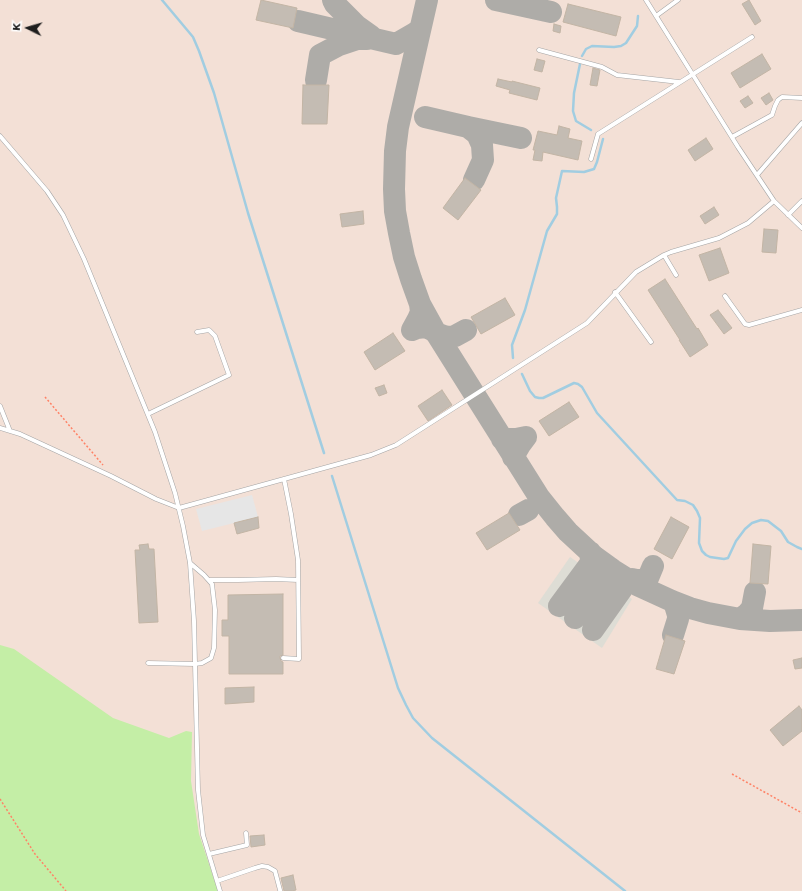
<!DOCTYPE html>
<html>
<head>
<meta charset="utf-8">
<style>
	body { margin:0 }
	#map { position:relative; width:802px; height:891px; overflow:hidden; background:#f0ede4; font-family:Jost,sans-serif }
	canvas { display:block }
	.north { position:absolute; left:8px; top:8px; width:40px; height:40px; -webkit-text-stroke:3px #fff; paint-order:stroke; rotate:275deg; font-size:11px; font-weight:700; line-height:16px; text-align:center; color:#1e1e1e }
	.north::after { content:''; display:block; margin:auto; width:14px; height:18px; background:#1e1e1e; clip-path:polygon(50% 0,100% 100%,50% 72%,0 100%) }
</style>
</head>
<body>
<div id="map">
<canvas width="802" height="891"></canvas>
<div class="north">K</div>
</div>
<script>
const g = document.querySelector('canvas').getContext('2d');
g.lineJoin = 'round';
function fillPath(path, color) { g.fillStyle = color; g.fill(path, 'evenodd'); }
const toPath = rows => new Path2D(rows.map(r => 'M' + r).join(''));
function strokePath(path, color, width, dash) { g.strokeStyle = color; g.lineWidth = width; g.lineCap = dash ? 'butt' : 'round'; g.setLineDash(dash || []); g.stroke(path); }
fillPath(toPath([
	[0,0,802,0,802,891,0,891]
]), '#f3e0d6');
fillPath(toPath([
	[570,557,632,599,602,648,538,603]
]), '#deddd5');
fillPath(toPath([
	[0,645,14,649,113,718,169,738,186,731,192,732,191,781,199,834,218,891,0,891]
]), '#c4eea6');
fillPath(toPath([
	[252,495,258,517,202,531,196,509]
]), '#e6e6e6');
strokePath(toPath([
	[162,0,193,37,199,51,214,93,248,213,324,453],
	[582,56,586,49,592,46,614,47,621,46,626,43,637,26,638,16],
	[580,64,574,93,573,111,576,121,591,130],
	[513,358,512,345,525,310,547,231,557,214,557,207,556,198,562,171,584,172,594,169,597,162,603,139],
	[522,374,530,391,535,397,539,398,543,398,574,383,578,384,582,387,597,413,677,500,685,501,693,505,697,511,700,518,699,543,702,551,706,555,710,557,724,559,728,558,736,541,745,529,752,523,761,520,768,521,781,531,788,542,797,547,802,549],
	[332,476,398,688,406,705,413,718,432,738,625,891]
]), '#a1cde1', 2.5);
strokePath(toPath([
	[333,0,335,4,357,26,371,36],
	[427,0,398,127,395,151,394,189,395,211,399,233,404,257,411,279,420,304,436,333,539,497,555,517,568,532,595,557,613,570,637,585,672,601,690,608,708,613,740,619,770,621,802,620],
	[496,0,551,12],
	[298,21,396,44,415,33,420,29],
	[316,80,320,55,339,45,357,39,367,39],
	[425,117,468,127,477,134,482,145,483,160,474,180],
	[468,127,521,138],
	[420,304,421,312,418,319,412,330,417,328,425,327,432,330,436,333,444,336,449,337,455,336,466,330],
	[502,439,516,439,526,437,520,445,513,457],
	[519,515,528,510],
	[629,581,632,579,637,580,645,580,648,578,653,566],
	[672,601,675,605,678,615,678,619,673,635],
	[559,606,590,564,591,560,590,552],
	[575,618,607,576,609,568,607,566],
	[740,619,747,614,752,608,755,592],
	[593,630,622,589]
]), '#aeaca8', 22);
const building = toPath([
	[261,0,297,8,293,28,256,20,261,0],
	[749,0,761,21,755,25,742,4,749,0],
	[568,4,621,17,616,36,563,22,568,4],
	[554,24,561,26,560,33,553,31,554,24],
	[762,54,771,69,740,88,731,73,762,54],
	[537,59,545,61,542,72,534,70,537,59],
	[593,68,600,70,597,86,590,85,593,68],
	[498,79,512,82,512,81,540,88,537,100,509,93,510,90,496,86,498,79],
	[303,85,329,85,327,124,302,124,303,85],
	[769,93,773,100,766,105,761,98,769,93],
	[748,96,753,103,745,108,740,101,748,96],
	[559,126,570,129,568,138,582,141,578,160,543,152,542,161,533,160,535,150,533,150,538,131,557,135,559,126],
	[706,138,713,149,695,161,688,150,706,138],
	[465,178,481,190,458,220,443,208,465,178],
	[714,207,719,215,705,224,700,216,714,207],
	[363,211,364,224,342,227,340,214,363,211],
	[764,229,778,230,776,253,762,252,764,229],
	[720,248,729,273,709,281,699,255,720,248],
	[665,279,697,329,698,328,708,345,690,357,679,340,680,340,648,290,665,279],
	[505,298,515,315,481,334,471,317,505,298],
	[718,310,732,328,724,334,710,315,718,310],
	[393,333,405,351,375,370,364,352,393,333],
	[384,385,387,393,379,396,375,388,384,385],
	[442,390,452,405,428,421,418,406,442,390],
	[569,402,579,417,549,436,539,421,569,402],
	[509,513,520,530,487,550,476,533,509,513],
	[258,517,259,528,237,534,234,523,258,517],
	[671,517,689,527,672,559,654,549,671,517],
	[148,544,149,549,154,549,158,622,139,623,135,550,140,550,139,545,148,544],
	[753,544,771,546,768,584,750,583,753,544],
	[283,594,283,655,280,656,280,658,281,661,283,662,283,674,229,674,229,636,222,636,222,620,228,620,228,595,283,594],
	[666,635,685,641,674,674,656,669,666,635],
	[802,658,802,668,795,669,793,660,802,658],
	[254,687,254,702,225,704,225,688,254,687],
	[799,706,802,710,802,731,783,746,770,730,799,706],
	[264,835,265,845,251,847,250,836,264,835],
	[293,875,296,890,292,891,284,891,281,878,293,875]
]);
fillPath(building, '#c4bcb3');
strokePath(building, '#c3b5a5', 1);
const lane = toPath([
	[646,0,738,147,774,201,802,228],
	[656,16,678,0],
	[539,50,602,67,617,75,679,82],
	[0,136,47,191,63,215,84,259,155,432,175,493,183,526,190,563,194,621,198,790,203,835,220,891],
	[732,137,772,115,775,106,778,100,782,97,802,98],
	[591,159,598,134,752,37],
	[757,175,802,123],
	[788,215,802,201],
	[664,255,676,275],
	[615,292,651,342],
	[725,296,745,324,749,325,802,310],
	[0,406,10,431],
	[148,414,229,375,215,336,209,330,197,332],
	[0,428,20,434,111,476,156,499,179,508,371,455,396,445,587,323,636,272,664,255,671,252,719,238,748,223,774,201],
	[209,580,238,580,276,579,298,580],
	[283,658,299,659,298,560,291,514,284,479],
	[148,663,195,664,202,663,211,658,214,648,215,610,212,584,204,575,190,563],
	[209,854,247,845,246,833],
	[217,881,255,868,262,866,268,867,275,871,280,890]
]);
strokePath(lane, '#a5a5a5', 5);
strokePath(toPath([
	[45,397,103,465],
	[732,774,802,813],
	[0,799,35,854,66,891]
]), '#ff8266', 1.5, [2, 2]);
strokePath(lane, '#fff', 4);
</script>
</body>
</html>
